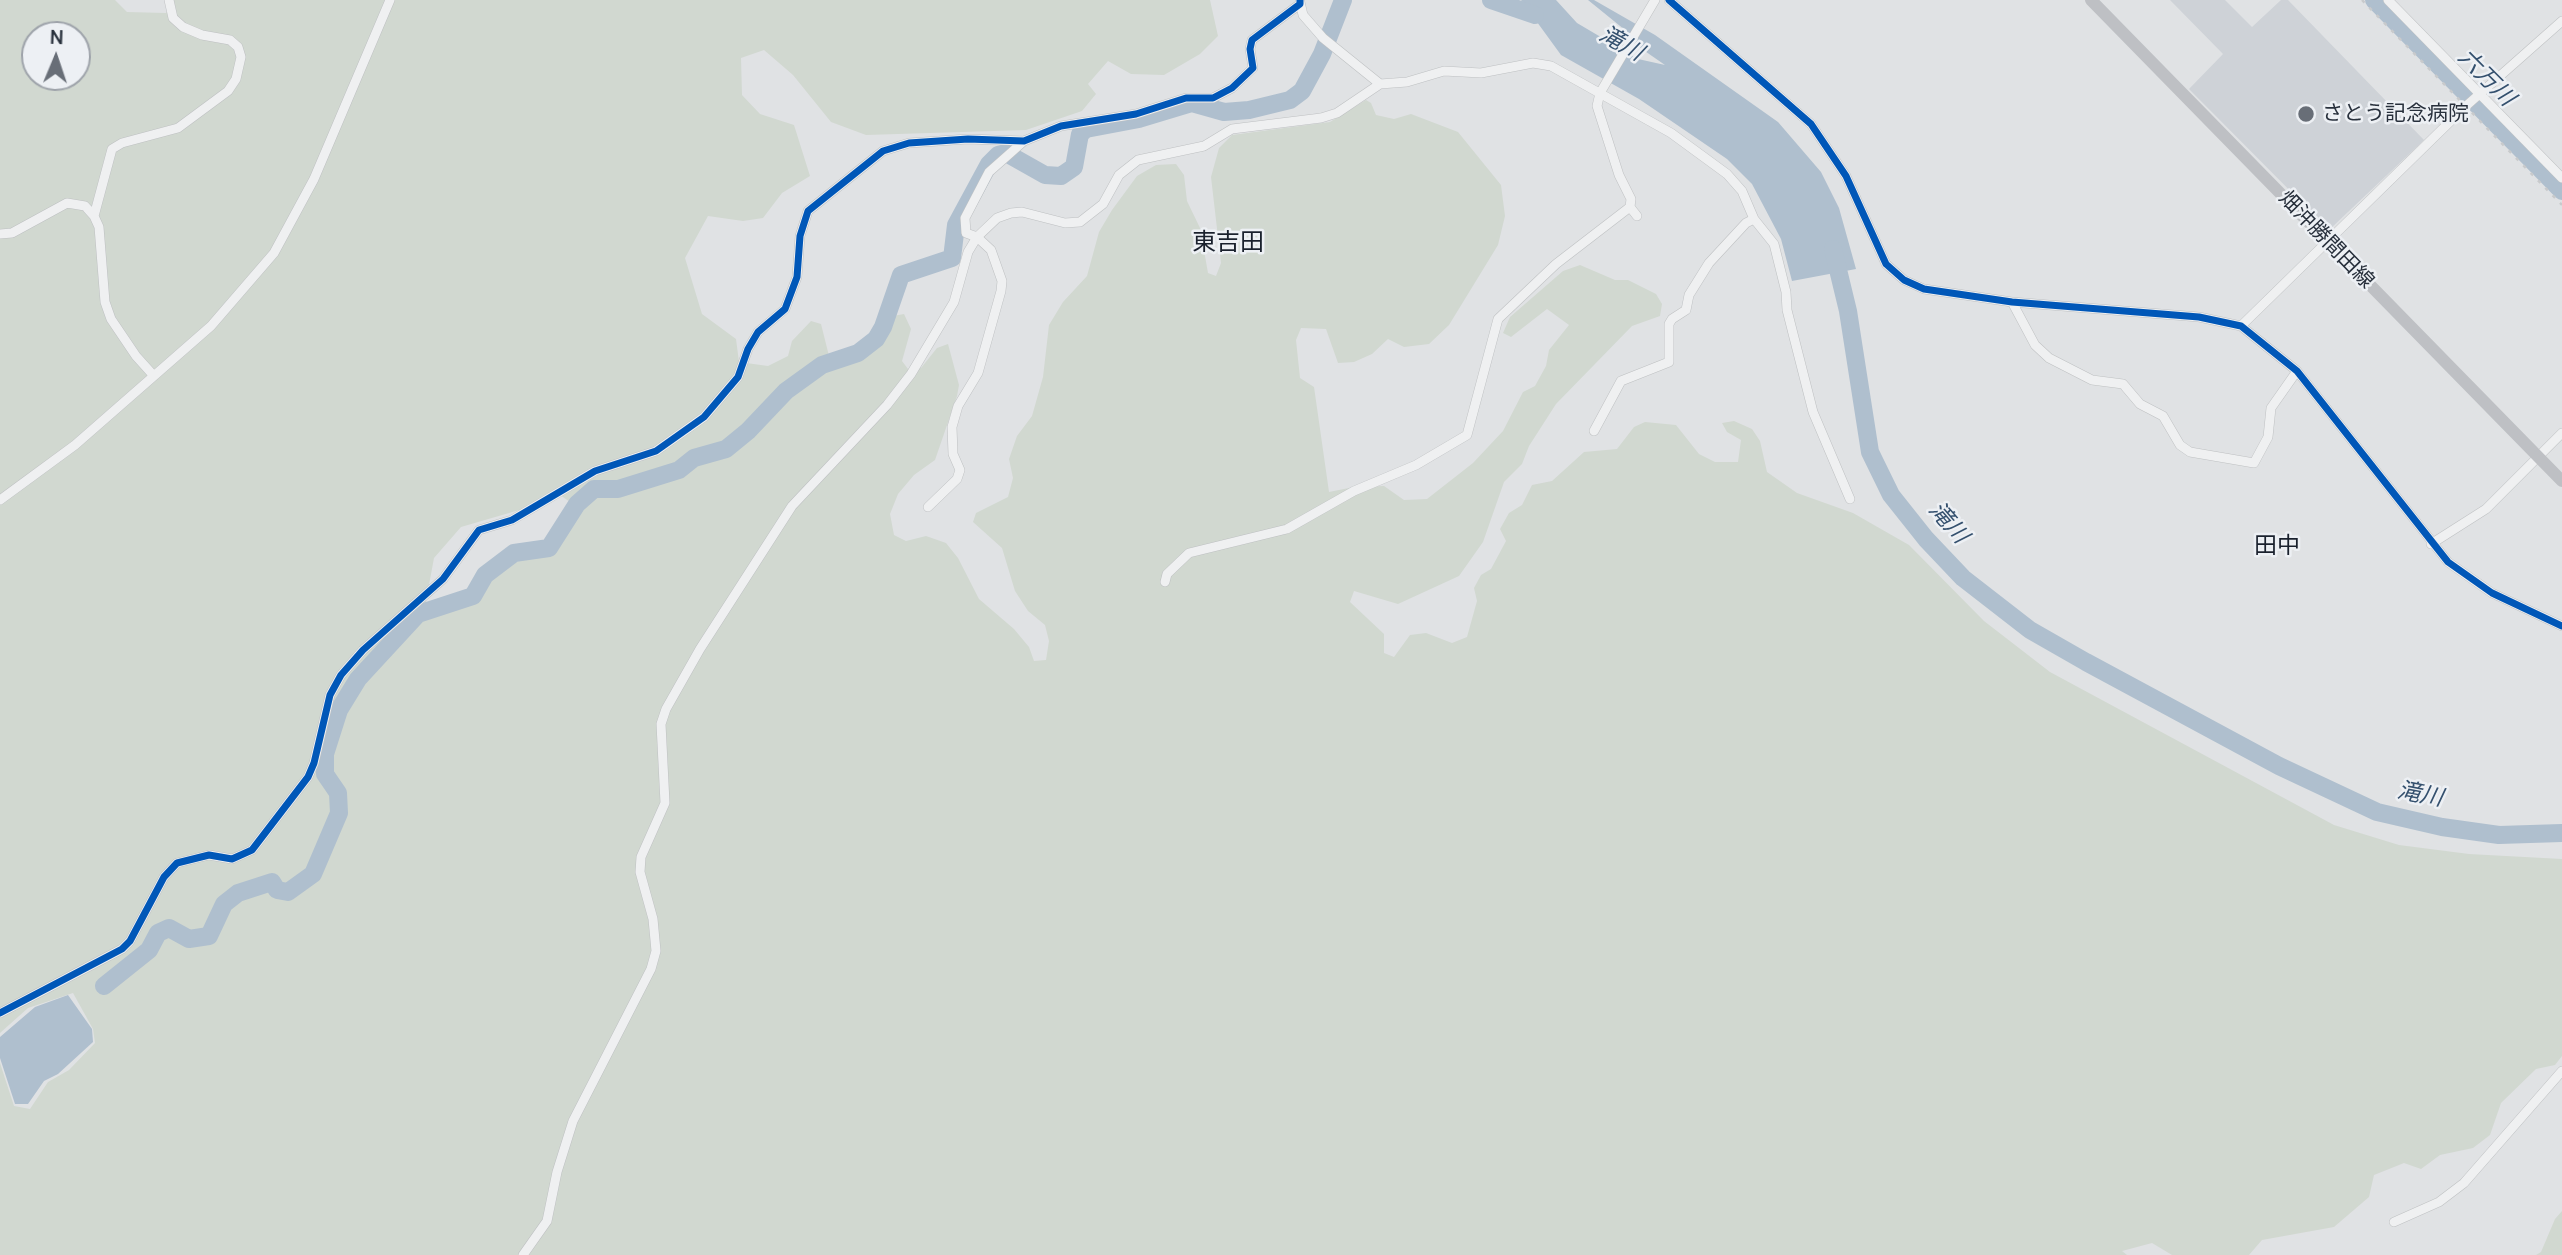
<!DOCTYPE html>
<html>
<head>
<meta charset="utf-8">
<style>
	body { margin:0 }
	#map { position:relative; width:2562px; height:1255px; overflow:hidden; background:#e0e2e4; font-family:Manrope,sans-serif }
	canvas { display:block }
	.north { position:absolute; left:21px; top:21px; width:70px; height:70px; box-sizing:border-box; background:#edf0f4; border:2px solid #9ea3aa; border-radius:50%; rotate:2deg; font-size:19px; font-weight:700; line-height:28px; text-align:center; color:#28303c }
	.north::after { content:''; display:block; margin:auto; width:24px; height:32px; background:#686e77; clip-path:polygon(50% 0,100% 100%,50% 72%,0 100%) }
</style>
</head>
<body>
<div id="map">
<canvas width="2562" height="1255"></canvas>
<div class="north">N</div>
</div>
<script>
const g = document.querySelector('canvas').getContext('2d');
g.lineJoin = 'round';
function fillPath(path, color) { g.fillStyle = color; g.fill(path, 'evenodd'); }
const toPath = rows => new Path2D(rows.map(r => 'M' + r).join(''));
function strokePath(path, color, width, dash) { g.strokeStyle = color; g.lineWidth = width; g.lineCap = dash ? 'butt' : 'round'; g.setLineDash(dash || []); g.stroke(path); }
function write(font, color, halo, rows, align = 'center') {
  g.font = font + ' Manrope,"Noto Sans JP",sans-serif'; g.lineWidth = 5; g.setLineDash([]); g.textBaseline = 'middle'; g.strokeStyle = halo; g.fillStyle = color; for (const [text, x, y, turn = 0] of rows) {
    g.save(); g.translate(x, y); g.rotate((+turn || 0) * Math.PI / 180); g.textAlign = isNaN(turn) ? turn : align; if (halo) g.strokeText(text, 0, 0); g.fillText(text, 0, 0); g.restore();
  }
}
fillPath(toPath([
	[2170,0,2225,0,2252,27,2281,0,2288,0,2424,140,2329,230,2189,89,2223,54]
]), '#ced2d7');
fillPath(toPath([
	[0,0,115,0,127,12,166,13,174,5,174,0,1210,0,1218,36,1200,54,1164,75,1131,74,1108,61,1088,84,1096,94,1082,111,1026,130,866,135,831,122,793,75,764,50,741,58,742,95,760,114,794,125,810,176,782,193,763,218,743,221,708,216,685,258,702,314,736,339,739,362,768,366,788,356,792,341,811,321,821,324,831,364,843,364,869,352,893,316,904,314,911,329,902,361,908,369,921,368,937,348,948,344,959,385,957,396,935,460,914,475,898,494,890,514,894,535,906,541,926,536,946,543,958,558,979,599,1014,629,1029,647,1034,661,1046,660,1049,641,1045,625,1028,611,1015,591,1002,548,973,522,976,513,1008,497,1013,478,1009,459,1017,436,1032,416,1043,377,1049,325,1063,302,1087,276,1099,232,1112,210,1137,176,1156,165,1176,164,1184,175,1187,201,1200,228,1208,273,1216,276,1221,263,1211,177,1219,148,1232,135,1330,122,1366,100,1371,103,1376,115,1394,119,1411,114,1458,132,1501,185,1505,216,1498,245,1449,325,1429,344,1404,347,1388,339,1372,354,1354,362,1338,363,1326,329,1301,328,1296,340,1300,378,1314,387,1329,492,1354,487,1384,486,1404,500,1427,499,1473,463,1503,431,1523,392,1535,386,1546,366,1549,350,1569,325,1547,309,1511,337,1503,333,1510,317,1563,271,1580,265,1615,280,1628,280,1656,294,1662,304,1660,316,1632,326,1556,404,1529,446,1522,464,1504,482,1483,542,1459,576,1398,604,1354,591,1350,602,1384,634,1384,653,1394,657,1410,635,1426,633,1452,643,1467,637,1477,601,1474,588,1481,575,1491,569,1506,541,1500,529,1509,513,1522,505,1532,485,1552,481,1584,452,1617,449,1634,427,1645,422,1676,425,1699,454,1715,462,1738,462,1741,440,1727,432,1722,423,1734,421,1752,429,1760,441,1767,472,1797,493,1853,513,1909,545,1984,621,2050,672,2334,825,2399,845,2469,854,2562,859,2562,1056,2555,1065,2536,1069,2501,1103,2490,1135,2473,1148,2440,1155,2421,1169,2404,1163,2374,1175,2369,1197,2334,1227,2262,1240,2249,1255,2172,1255,2152,1243,2122,1251,2127,1255,0,1255,0,1063,14,1106,30,1109,48,1082,69,1070,95,1043,93,1029,73,993,28,1008,0,1033],
	[35,35,77,35,77,77,35,77],
	[557,493,573,504,566,532,549,554,523,559,498,570,478,599,434,613,426,601,434,558,461,527,533,506],
	[2562,1211,2562,1255,2536,1255,2541,1252,2555,1219]
]), '#d1d8d0');
fillPath(toPath([
	[1521,0,1556,0,1577,23,1638,59,1665,65,1639,47,1625,30,1588,0,1594,0,1655,35,1778,122,1821,172,1839,208,1856,269,1792,281,1781,239,1752,184,1727,159,1639,99,1561,55],
	[68,995,92,1029,93,1042,58,1074,44,1081,28,1104,15,1104,0,1058,0,1037,35,1007]
]), '#afbfce');
strokePath(toPath([
	[1491,0,1535,15],
	[2374,0,2562,191],
	[1833,249,1848,311,1870,452,1891,495,1926,539,1963,578,2030,630,2086,662,2279,766,2377,812,2442,827,2499,835,2562,833],
	[104,986,149,950,158,933,169,928,189,939,209,936,224,904,238,893,272,882,277,890,288,892,313,874,339,813,338,793,325,774,325,754,339,710,358,679,418,614,473,596,485,575,514,553,549,548,577,504,594,489,618,489,679,470,694,458,726,449,748,431,786,391,822,365,858,353,876,339,883,327,901,275,952,258,956,225,989,164,998,155,1006,153,1045,175,1061,176,1074,167,1080,134,1086,129,1139,119,1192,103,1224,112,1249,110,1290,100,1302,91,1322,54,1343,0]
]), '#afbfce', 18);
const street = toPath([
	[1669,0,1811,124,1846,176,1886,264,1904,280,1924,289,2012,302,2199,317,2241,326,2297,371,2448,562,2492,593,2562,626],
	[2388,0,2562,178],
	[1300,2,1303,15,1323,38,1380,84,1407,82,1444,71,1481,73,1533,63,1551,66,1671,133,1727,174,1742,191,1754,219,1774,244,1786,292,1787,310,1813,412,1850,499],
	[94,216,112,149,122,143,178,128,228,91,236,79,241,57,238,47,230,40,202,35,183,27,173,18,169,0],
	[1637,216,1630,207,1631,199,1619,175,1597,106,1600,93,1655,0],
	[0,234,12,233,67,203,85,206,94,216,99,227,105,302,111,319,136,356,154,376],
	[2012,302,2035,345,2049,358,2092,380,2123,384,2140,404,2163,416,2180,445,2190,452,2254,463,2268,437,2271,408,2297,371],
	[2241,326,2466,106,2562,21],
	[1594,431,1621,381,1669,362,1669,324,1672,319,1686,310,1689,295,1709,263,1746,223,1754,219],
	[0,500,75,445,211,326,274,253,314,179,390,0],
	[928,507,957,479,960,470,953,454,952,427,958,406,978,373,1001,291,1002,281,991,250,977,237,966,233,965,218,989,172,1024,141],
	[2431,544,2486,509,2562,433],
	[1165,582,1167,574,1189,553,1287,529,1354,491,1416,465,1467,435,1498,319,1556,264,1630,207],
	[0,1013,122,949,130,941,164,877,177,863,209,855,232,859,252,850,308,777,314,763,330,695,341,675,363,650,443,579,479,530,512,520,595,471,656,451,704,417,738,377,748,349,758,332,785,309,797,277,800,236,808,211,883,151,909,143,968,139,1024,141,1061,126,1136,114,1186,98,1213,98,1232,88,1253,68,1250,49,1252,40,1300,4],
	[2394,1222,2439,1202,2464,1183,2562,1071],
	[523,1255,547,1221,557,1172,573,1121,651,969,656,951,653,919,640,872,641,857,665,803,661,724,666,709,700,649,792,506,887,405,911,374,954,302,968,252,977,237,997,218,1011,213,1022,212,1065,223,1080,222,1103,204,1119,175,1138,160,1204,146,1232,129,1321,118,1337,113,1380,84]
]);
strokePath(street, '#bec0c2', 10);
strokePath(street, '#eff0f1', 9);
strokePath(toPath([
	[2091,0,2562,481]
]), '#bec0c4', 12);
strokePath(toPath([
	[2362,0,2562,205]
]), '#c8cacc', 2.5, [3.5, 7]);
strokePath(toPath([
	[1669,0,1811,124,1846,176,1886,264,1904,280,1924,289,2012,302,2199,317,2241,326,2297,371,2448,562,2492,593,2562,626],
	[0,1013,122,949,130,941,164,877,177,863,209,855,232,859,252,850,308,777,314,763,330,695,341,675,363,650,443,579,479,530,512,520,595,471,656,451,704,417,738,377,748,349,758,332,785,309,797,277,800,236,808,211,883,151,909,143,968,139,1024,141,1061,126,1136,114,1186,98,1213,98,1232,88,1253,68,1250,49,1252,40,1300,4,1300,0]
]), '#0057b8', 7);
for (const [x, y, r, color] of [
	[2306,114,9,"#686e77"]
]) { const dot = new Path2D(); dot.arc(x, y, r, 0, 2 * Math.PI); g.fillStyle = color; g.fill(dot); strokePath(dot, '#edf0f4', 2.5); }
write('21px', '#28303c', '#edf0f4', [
	["さとう記念病院",2322,114]
], 'left');
write('21px', '#28303c', '#edf0f4', [
	["畑沖勝間田線",2326,240,46]
]);
write('italic 23px', '#34506e', '#edf0f4', [
	["滝川",1621,44,29],
	["六万川",2486,78,45],
	["滝川",1948,523,49],
	["滝川",2420,795,11]
]);
write('23px', '#1a212d', '#edf0f4', [
	["田中",2277,547]
]);
write('24px', '#1a212d', '#edf0f4', [
	["東吉田",1228,243]
]);
</script>
</body>
</html>
